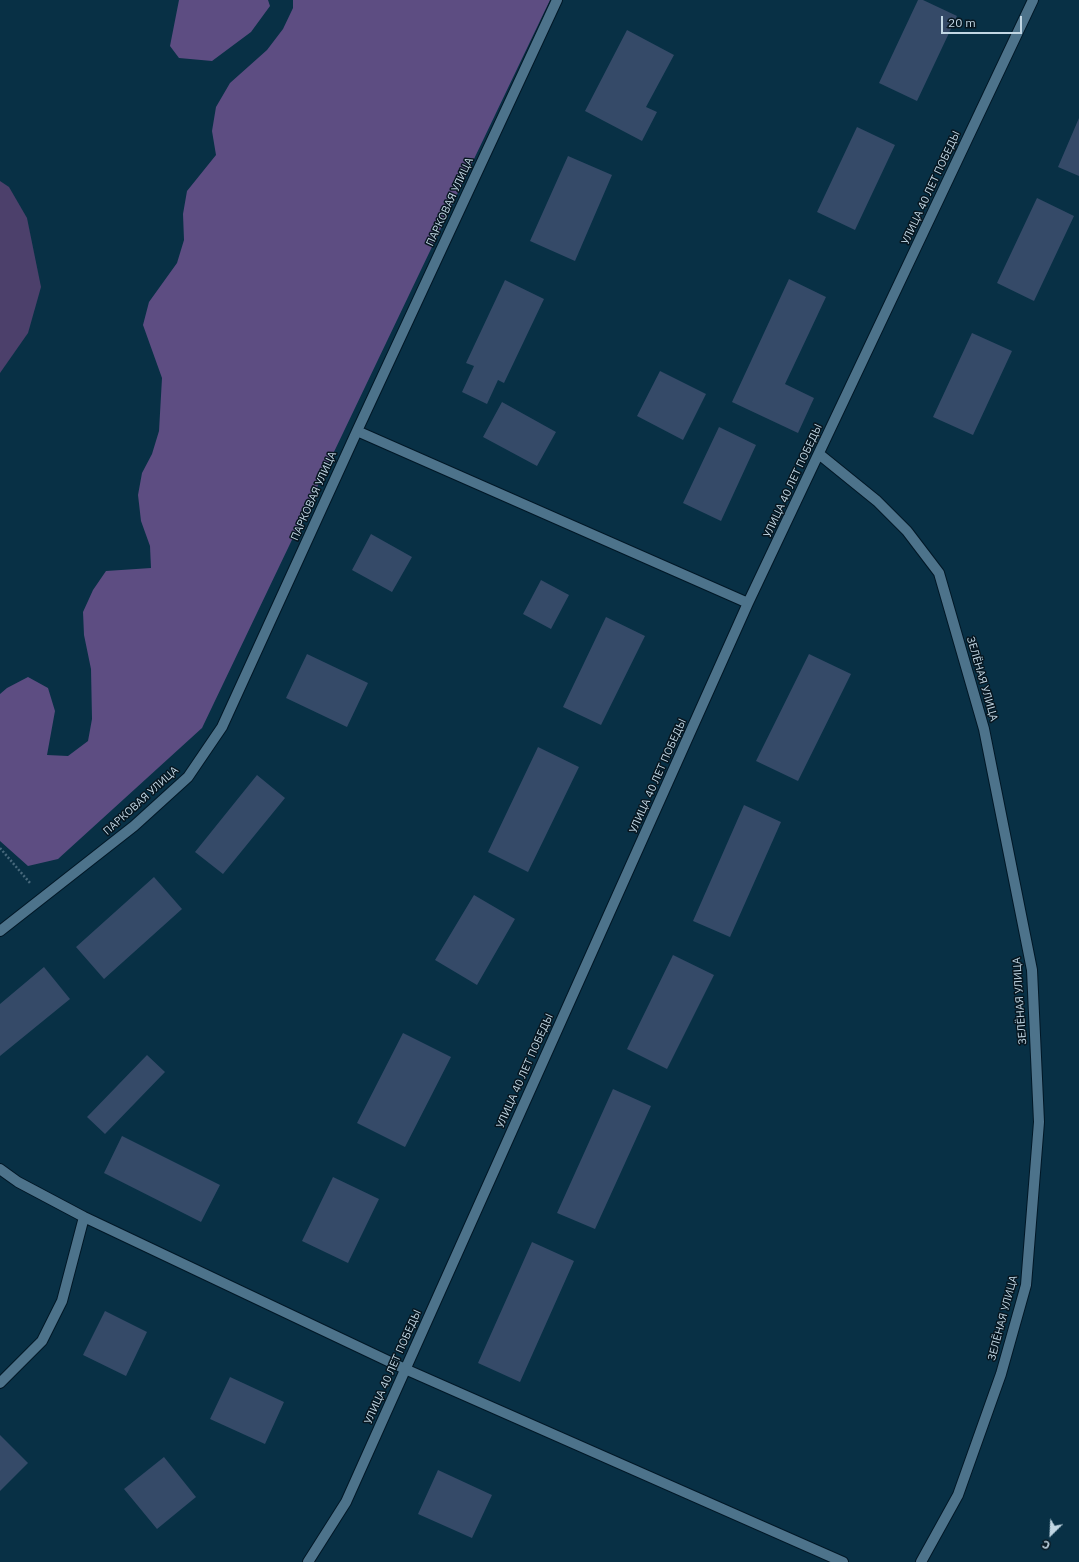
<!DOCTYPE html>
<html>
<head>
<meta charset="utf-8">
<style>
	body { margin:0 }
	#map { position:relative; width:1079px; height:1562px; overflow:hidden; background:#083045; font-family:"IBM Plex Sans",sans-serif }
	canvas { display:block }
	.north { position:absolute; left:1031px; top:1514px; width:40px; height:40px; -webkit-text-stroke:3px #071620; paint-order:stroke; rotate:204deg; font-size:11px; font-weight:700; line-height:16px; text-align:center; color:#c1d6e3 }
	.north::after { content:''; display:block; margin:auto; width:14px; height:18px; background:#c1d6e3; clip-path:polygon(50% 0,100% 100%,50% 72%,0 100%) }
	.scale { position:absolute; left:941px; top:16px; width:81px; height:18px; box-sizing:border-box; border:2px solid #c1d6e3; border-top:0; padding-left:5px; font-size:12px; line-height:14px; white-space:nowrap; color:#c1d6e3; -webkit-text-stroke:3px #071620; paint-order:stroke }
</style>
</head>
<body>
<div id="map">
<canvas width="1079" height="1562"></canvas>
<div class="north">С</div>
<div class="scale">20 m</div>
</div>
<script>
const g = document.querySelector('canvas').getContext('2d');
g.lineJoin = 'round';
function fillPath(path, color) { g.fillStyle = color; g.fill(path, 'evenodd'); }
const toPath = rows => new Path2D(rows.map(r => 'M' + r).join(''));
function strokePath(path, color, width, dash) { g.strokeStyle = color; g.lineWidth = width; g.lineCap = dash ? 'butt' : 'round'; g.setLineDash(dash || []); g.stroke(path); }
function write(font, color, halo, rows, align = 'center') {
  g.font = font + ' "IBM Plex Sans",sans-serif'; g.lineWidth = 3; g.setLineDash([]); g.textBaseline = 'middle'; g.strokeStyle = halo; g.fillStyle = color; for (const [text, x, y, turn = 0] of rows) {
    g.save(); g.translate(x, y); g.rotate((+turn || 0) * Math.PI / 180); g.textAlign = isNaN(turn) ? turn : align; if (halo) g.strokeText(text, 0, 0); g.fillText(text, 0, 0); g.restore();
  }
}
fillPath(toPath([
	[0,181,9,187,27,218,41,287,28,333,0,373]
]), '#4c406b');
fillPath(toPath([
	[179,0,268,0,270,6,251,32,212,61,179,58,170,46],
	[293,0,550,0,202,728,58,859,28,866,0,841,0,694,7,688,28,677,48,688,55,711,47,755,68,756,88,741,92,719,91,669,84,635,83,612,93,590,106,571,151,568,150,546,141,521,138,495,142,473,152,454,159,431,162,378,143,325,149,302,177,263,184,240,183,214,187,191,216,155,212,131,216,107,230,83,267,50,283,29,293,8]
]), '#5d4d82');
fillPath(toPath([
	[918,0,923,0,957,16,917,101,879,83],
	[627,30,674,55,646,107,657,112,642,141,585,111],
	[1079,118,1079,176,1058,167],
	[857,127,895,145,855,230,817,212],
	[568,156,612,175,575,261,530,241],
	[1037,198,1074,216,1034,301,997,283],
	[789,279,826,297,785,384,814,398,798,433,732,402],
	[505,280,544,299,504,383,498,380,487,404,462,392,474,366,466,363],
	[972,333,1012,351,973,435,933,417],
	[660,371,706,394,683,440,637,416],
	[502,402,556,432,537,466,483,437],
	[719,427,756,445,721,521,683,503],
	[371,534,412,557,392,592,352,570],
	[541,580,569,595,551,629,523,614],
	[606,617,645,636,601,725,563,707],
	[307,654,368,683,347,727,286,698],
	[809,654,851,674,798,781,756,761],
	[538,747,579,767,528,872,488,852],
	[257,775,285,798,223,874,195,852],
	[744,805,781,822,730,937,693,921],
	[154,877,182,909,104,979,76,947],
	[474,895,515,919,477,985,435,960],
	[673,955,714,975,667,1069,627,1049],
	[44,967,70,999,0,1056,0,1004],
	[403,1033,451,1057,405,1147,357,1123],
	[147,1055,165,1072,105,1134,87,1117],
	[613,1089,651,1106,595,1229,557,1213],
	[122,1136,220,1185,201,1222,104,1173],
	[333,1177,379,1199,348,1263,302,1241],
	[532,1242,574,1261,520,1382,478,1363],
	[105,1311,147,1332,126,1376,83,1355],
	[230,1377,284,1402,265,1444,210,1419],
	[0,1435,28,1463,0,1491],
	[164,1457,196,1497,157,1529,124,1489],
	[438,1470,492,1495,472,1538,418,1514]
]), '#354a68');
const minor = toPath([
	[357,431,748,603],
	[819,454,877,501,907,531,939,573,984,729,1032,970,1039,1122,1026,1285,1001,1374,958,1495,921,1562],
	[0,931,134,826,188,777,222,727,357,431,557,0],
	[0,1169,18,1182,84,1217,405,1369,843,1562],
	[0,1383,42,1341,62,1301,84,1217],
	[308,1562,346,1502,748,603,1033,0]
]);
strokePath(minor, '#001726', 12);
strokePath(toPath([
	[0,848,30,883]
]), '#48697c', 2.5, [2, 2]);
strokePath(minor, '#4d738b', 10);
write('11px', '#c1d6e3', '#071620', [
	["УЛИЦА 40 ЛЕТ ПОБЕДЫ",931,188,-65],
	["ПАРКОВАЯ УЛИЦА",450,202,-65],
	["УЛИЦА 40 ЛЕТ ПОБЕДЫ",793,481,-65],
	["ПАРКОВАЯ УЛИЦА",314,496,-66],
	["ЗЕЛЁНАЯ УЛИЦА",982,679,74],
	["УЛИЦА 40 ЛЕТ ПОБЕДЫ",658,776,-66],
	["ПАРКОВАЯ УЛИЦА",141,801,-42],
	["ЗЕЛЁНАЯ УЛИЦА",1020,1001,-94],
	["УЛИЦА 40 ЛЕТ ПОБЕДЫ",525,1071,-66],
	["ЗЕЛЁНАЯ УЛИЦА",1003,1318,-75],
	["УЛИЦА 40 ЛЕТ ПОБЕДЫ",393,1367,-66]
]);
</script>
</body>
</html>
